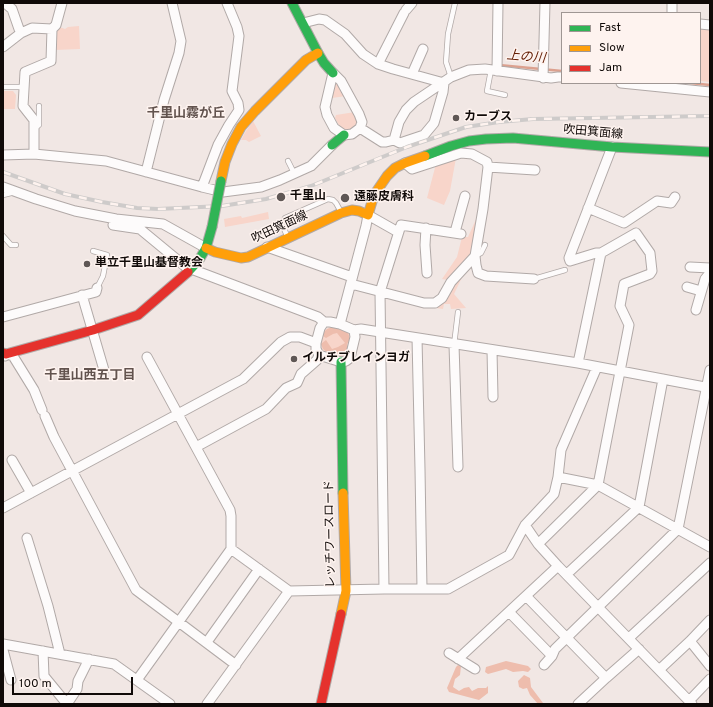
<!DOCTYPE html>
<html>
<head>
<meta charset="utf-8">
<style>
	body { margin:0 }
	#map { position:relative; width:713px; height:707px; overflow:hidden; background:#f1e7e4; font-family:Overpass,sans-serif }
	canvas { display:block }
	.frame { position:absolute; inset:0; border:4px solid #100a08; pointer-events:none }
	.legend { position:absolute; left:561px; top:12px; width:140px; height:72px; box-sizing:border-box; background:#fef3ef; border:1px solid #9f9693; margin:0; padding:5px 7px; list-style:none; font-size:12px; color:#100a08 }
	.legend li { display:flex; align-items:center; gap:8px; height:20px }
	.legend b { width:20px; border:1px solid #9f9693 }
	.scale { position:absolute; left:12px; top:677px; width:121px; height:18px; box-sizing:border-box; border:2px solid #100a08; border-top:0; padding-left:5px; font-size:12px; line-height:14px; white-space:nowrap; color:#100a08; -webkit-text-stroke:3px #fef3ef; paint-order:stroke }
</style>
</head>
<body>
<div id="map">
<canvas width="713" height="707"></canvas>
<div class="frame"></div>
<ul class="legend">
<li><b style="height:5px;background:#30b455"></b>Fast</li>
<li><b style="height:5px;background:#ff9f0a"></b>Slow</li>
<li><b style="height:5px;background:#e5322d"></b>Jam</li>
</ul>
<div class="scale">100 m</div>
</div>
<script>
const g = document.querySelector('canvas').getContext('2d');
g.lineJoin = 'round';
function fillPath(path, color) { g.fillStyle = color; g.fill(path, 'evenodd'); }
const toPath = rows => new Path2D(rows.map(r => 'M' + r).join(''));
function strokePath(path, color, width, dash) { g.strokeStyle = color; g.lineWidth = width; g.lineCap = dash ? 'butt' : 'round'; g.setLineDash(dash || []); g.stroke(path); }
function write(font, color, halo, rows, align = 'center') {
  g.font = font + ' Overpass,"Noto Sans JP",sans-serif'; g.lineWidth = 3; g.setLineDash([]); g.textBaseline = 'middle'; g.strokeStyle = halo; g.fillStyle = color; for (const [text, x, y, turn = 0] of rows) {
    g.save(); g.translate(x, y); g.rotate((+turn || 0) * Math.PI / 180); g.textAlign = isNaN(turn) ? turn : align; if (halo) g.strokeText(text, 0, 0); g.fillText(text, 0, 0); g.restore();
  }
}
fillPath(toPath([
	[57,26,65,29,68,27,79,26,80,49,55,50,56,32],
	[700,29,710,30,710,82,700,81],
	[335,84,339,84,346,96,332,98],
	[3,91,13,91,16,95,15,109,3,109],
	[355,112,356,114,357,123,354,128,350,130,344,129,340,127,335,118,336,115],
	[253,121,261,136,249,142,246,140,241,140,246,131],
	[456,158,450,191,444,205,427,198,436,164],
	[268,212,269,219,225,227,224,219,241,216,242,218],
	[478,215,471,254,448,280,442,279,457,257,462,237,468,237],
	[466,269,454,294,466,308,451,309,450,304,444,304,443,309,429,307],
	[333,326,344,329,349,333,351,340,348,349,342,357,325,353,322,349,321,344,322,334,324,331,328,328]
]), '#f8d5ca');
fillPath(toPath([
	[333,327,337,329,344,330,348,333,350,339,347,344,348,355,346,360,335,358,333,354,327,352,323,349,321,344,326,340,332,349,338,347,345,343,337,333,333,334,326,338,323,336,324,332,327,329],
	[506,661,528,666,531,669,528,672,523,671,513,672,506,669,488,674,485,672,486,667],
	[458,665,461,666,460,675,455,679,453,687,459,691,464,688,469,687,472,691,478,688,486,688,488,686,488,693,479,700,449,692,447,688,456,667],
	[524,675,530,678,531,687,543,703,542,704,538,704,530,695,527,688,523,689,519,687,518,681]
]), '#eebdad');
strokePath(toPath([
	[499,65,562,71],
	[690,83,710,85]
]), '#dca18f', 2.5);
const lane = toPath([
	[491,70,487,91,505,95],
	[451,77,446,62,448,34,455,3],
	[3,87,24,87],
	[34,129,39,125,39,106],
	[288,161,294,173],
	[3,195,11,193,13,192],
	[3,236,11,245,16,245],
	[288,238,282,224,285,218,328,199,333,200,336,203,341,212],
	[93,251,107,255,103,276,97,288],
	[475,256,481,253,485,245],
	[534,279,565,270],
	[454,345,458,312]
]);
const street = toPath([
	[672,3,672,13],
	[406,10,412,3],
	[303,23,319,19,325,20,345,34,363,54,378,64,393,69,444,83,443,92,434,123,424,135,400,143,394,140],
	[700,24,710,25],
	[21,33,32,28,52,29],
	[3,47,21,33,19,29,12,9,5,3],
	[378,64,404,13],
	[497,71,498,3],
	[333,73,341,81,359,114,362,122,360,128,352,134,344,135,334,128,327,115,325,107,333,73],
	[412,74,423,49],
	[543,78,545,3],
	[621,83,710,92],
	[360,128,382,142,386,142,394,140,399,122,406,110,414,102,451,77,469,70,485,69,551,78,558,77,562,77],
	[34,154,34,120,23,106,25,72,51,61,52,29,56,25,62,3],
	[3,155,34,154,106,161,202,187,223,192,261,187,280,180,311,166,332,145],
	[405,163,412,169,461,153,472,154,487,162,488,167,483,209,475,256,476,265,478,273,486,276,534,279],
	[488,167,535,170],
	[146,172,164,100,179,53,181,41,172,3],
	[3,187,36,199,75,211,116,219,163,224,206,248],
	[202,187,218,145,229,125,239,110,238,103,232,91,239,36,237,27,227,3],
	[588,208,624,223,657,201,671,203,675,197],
	[113,225,140,229,186,267,318,317,324,322,330,322,340,324,354,330,355,337,350,358,346,361,341,362,319,355,316,349,316,343,320,328,324,322],
	[426,228,425,245,427,273],
	[455,232,465,196],
	[267,247,352,277],
	[690,267,710,268],
	[351,284,424,303,435,303,442,298,451,282,475,256],
	[687,287,701,291],
	[82,295,104,370],
	[696,310,705,279,710,273],
	[3,317,96,292,97,288],
	[340,324,366,226,368,215,398,232],
	[354,330,361,329,380,332,578,363,710,388],
	[417,338,420,469,422,589],
	[454,345,458,467],
	[492,350,493,397],
	[5,356,6,354,13,356,34,390,42,410],
	[578,363,601,253],
	[45,416,54,437,136,590,236,665],
	[196,447,266,409,286,388,297,383,301,374,317,360,319,355],
	[12,460,31,493],
	[558,477,598,485,710,547],
	[3,508,243,379,281,342,290,337,300,337,316,343],
	[525,525,538,544,558,566,692,704],
	[27,538,48,606,60,654],
	[538,544,598,485,629,325,620,306,624,284,650,274,652,271,650,253,636,233,601,253,596,253,570,261,569,258,612,147],
	[231,549,289,591,384,589,448,589,509,555,525,525,554,494,558,477,561,450,597,367],
	[567,574,639,507,663,379],
	[384,589,380,292,401,225,461,234],
	[526,596,606,678],
	[509,612,552,656],
	[629,638,710,563],
	[690,641,710,666],
	[207,642,259,569],
	[3,644,114,664,170,704],
	[3,650,11,680],
	[43,651,44,676,67,704,77,689,78,681,89,659],
	[449,653,475,669],
	[458,659,558,566],
	[544,665,552,656,555,649,678,529,710,370],
	[659,670,690,641,710,620],
	[137,680,231,549,231,516,230,510,147,357],
	[689,701,710,679],
	[207,704,289,591],
	[578,704,606,678,639,649]
]);
const fast = toPath([
	[292,3,318,53,324,63,333,73],
	[332,145,344,135],
	[425,156,451,146,469,141,486,139,513,138,612,147,710,152],
	[188,272,199,260,206,248,212,227],
	[341,362,343,493]
]);
const slow = toPath([
	[221,181,225,162,232,144,241,127,255,111,306,60,318,53],
	[206,248,215,252,241,258,248,257,341,213,352,210,359,211,368,215,374,195,387,176,395,168,405,163,425,156],
	[341,614,346,591,343,493]
]);
const jam = toPath([
	[3,353,6,354,93,330,138,315,188,272],
	[321,704,341,614]
]);
strokePath(lane, '#b1a9a7', 6);
strokePath(street, '#b1a9a7', 11);
strokePath(fast, '#b1a9a7', 11);
strokePath(slow, '#b1a9a7', 11);
strokePath(jam, '#b1a9a7', 11);
strokePath(lane, '#fdfbfb', 4.5);
strokePath(street, '#fdfbfb', 9);
strokePath(fast, '#30b455', 9);
strokePath(slow, '#ff9f0a', 9);
strokePath(jam, '#e5322d', 9);
const rail = toPath([
	[3,172,65,194,102,202,137,208,158,209,222,206,266,199,311,186,407,147,466,127,499,122,533,119,710,116]
]);
strokePath(rail, '#cecbca', 4);
strokePath(rail, '#fef3ef', 2.5, [8]);
const fastBridge = toPath([
	[212,227,221,181]
]);
strokePath(fastBridge, '#b1a9a7', 11, []);
strokePath(fastBridge, '#30b455', 9);
for (const [x, y, r, color] of [
	[456,118,4,"#5f5755"],
	[281,197,5,"#5f5755"],
	[345,198,5,"#5f5755"],
	[87,264,4,"#5f5755"],
	[294,359,4,"#5f5755"]
]) { const dot = new Path2D(); dot.arc(x, y, r, 0, 2 * Math.PI); g.fillStyle = color; g.fill(dot); strokePath(dot, '#fef3ef', 1.5); }
write('bold 12px', '#100a08', '#fef3ef', [
	["カーブス",464,118],
	["千里山",290,197],
	["遠藤皮膚科",354,198],
	["単立千里山基督教会",95,264],
	["イルチブレインヨガ",302,359]
], 'left');
write('12px', '#100a08', '#fef3ef', [
	["吹田箕面線",593,133,5],
	["吹田箕面線",280,228,-25],
	["レッチワースロード",331,534,-91]
]);
write('italic 13px', '#621b00', '#fef3ef', [
	["上の川",526,58,5]
]);
write('bold 13px', '#62534e', '#fef3ef', [
	["千里山霧が丘",186,114],
	["千里山西五丁目",90,376]
]);
</script>
</body>
</html>
